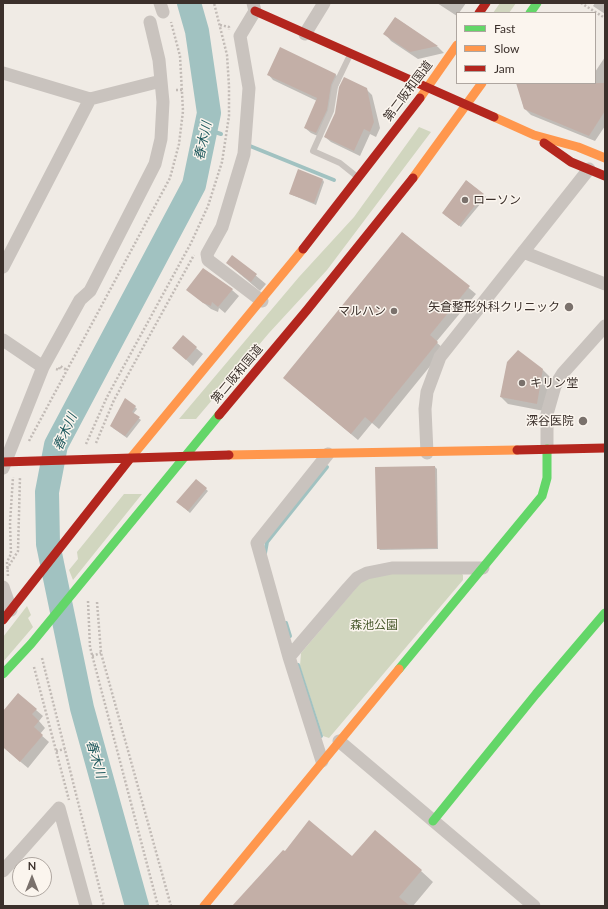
<!DOCTYPE html>
<html>
<head>
<meta charset="utf-8">
<style>
	body { margin:0 }
	#map { position:relative; width:608px; height:909px; overflow:hidden; background:#f0ebe5; font-family:Lato,sans-serif }
	canvas { display:block }
	.frame { position:absolute; inset:0; border:4px solid #3b302b; pointer-events:none }
	.legend { position:absolute; left:456px; top:12px; width:140px; height:72px; box-sizing:border-box; background:#fbf5ee; border:1px solid #aea6a0; margin:0; padding:5px 7px; list-style:none; font-size:12px; color:#3b302b }
	.legend li { display:flex; align-items:center; gap:8px; height:20px }
	.legend b { width:20px; border:1px solid #aea6a0 }
	.north { position:absolute; left:12px; top:857px; width:40px; height:40px; box-sizing:border-box; background:#fbf5ee; border:1px solid #aea6a0; border-radius:50%; rotate:0deg; font-size:11px; font-weight:700; line-height:16px; text-align:center; color:#3b302b }
	.north::after { content:''; display:block; margin:auto; width:14px; height:18px; background:#7a716c; clip-path:polygon(50% 0,100% 100%,50% 72%,0 100%) }
</style>
</head>
<body>
<div id="map">
<canvas width="608" height="909"></canvas>
<div class="frame"></div>
<ul class="legend">
<li><b style="height:5px;background:#63d668"></b>Fast</li>
<li><b style="height:5px;background:#ff974d"></b>Slow</li>
<li><b style="height:5px;background:#b3261e"></b>Jam</li>
</ul>
<div class="north">N</div>
</div>
<script>
const g = document.querySelector('canvas').getContext('2d');
g.lineJoin = 'round';
function fillPath(path, color) { g.fillStyle = color; g.fill(path, 'evenodd'); }
const toPath = rows => new Path2D(rows.map(r => 'M' + r).join(''));
function strokePath(path, color, width, dash) { g.strokeStyle = color; g.lineWidth = width; g.lineCap = dash ? 'butt' : 'round'; g.setLineDash(dash || []); g.stroke(path); }
function write(font, color, halo, rows, align = 'center') {
  g.font = font + ' Lato,"Noto Sans JP",sans-serif'; g.lineWidth = 3; g.setLineDash([]); g.textBaseline = 'middle'; g.strokeStyle = halo; g.fillStyle = color; for (const [text, x, y, turn = 0] of rows) {
    g.save(); g.translate(x, y); g.rotate((+turn || 0) * Math.PI / 180); g.textAlign = isNaN(turn) ? turn : align; if (halo) g.strokeText(text, 0, 0); g.fillText(text, 0, 0); g.restore();
  }
}
fillPath(toPath([
	[500,3,516,3,509,13,493,13],
	[419,127,431,132,327,270,269,333,196,419,179,419,299,277,354,217],
	[124,494,142,494,73,580,69,570,78,559,77,552],
	[459,571,463,575,463,580,329,738,323,736,300,666,301,653,362,581,376,574],
	[27,606,31,615,28,618,33,627,3,662,3,637]
]), '#d1d6bf');
fillPath(toPath([
	[437,3,466,3,459,13,457,13,457,16],
	[595,3,605,3,605,14,593,6],
	[396,18,438,47,444,53,418,59,391,41,385,34],
	[605,57,605,126,595,141,531,115,524,108,517,83,595,83,595,72],
	[268,74,335,74,341,80,336,91,322,138,311,133,305,128,317,101,273,80],
	[366,89,372,95,380,128,376,137,370,134,360,156,331,142,325,137],
	[323,180,324,182,316,205,290,194],
	[467,181,486,197,461,227,445,215],
	[403,233,476,294,436,342,444,349,379,429,372,423,358,440,284,378],
	[232,256,266,284,260,291,227,263],
	[232,290,239,296,225,313,219,308,218,312,211,309,195,296],
	[173,348,196,348,203,354,193,366],
	[543,370,550,377,544,411,508,404,501,397],
	[135,407,137,409,133,414,141,420,127,438,113,428],
	[435,467,437,469,438,549,380,550,378,548],
	[196,480,208,491,190,513,180,504],
	[36,710,43,716,39,721,45,728,40,734,49,742,28,768,4,748,3,750,3,713],
	[352,857,421,871,433,882,413,906,234,906]
]), '#0003');
strokePath(toPath([
	[206,129,221,134],
	[250,146,334,180],
	[265,553,267,542,327,467],
	[286,623,290,636],
	[298,665,321,736]
]), '#a1c2c1', 4);
strokePath(toPath([
	[137,906,82,708,48,544,47,492,56,445,194,185,209,113,197,31,189,3]
]), '#a1c2c1', 24);
fillPath(toPath([
	[395,17,438,46,410,52,383,34],
	[280,47,336,74,331,85,327,110,316,133,304,128,317,98,267,75],
	[344,77,367,88,374,122,370,132,364,129,354,151,324,137,335,113,339,87],
	[516,83,605,83,605,111,589,136,524,109],
	[298,169,323,179,314,203,289,194],
	[466,180,484,194,459,226,442,213],
	[402,232,470,286,430,335,438,342,372,423,365,417,351,434,283,378],
	[232,255,257,274,251,282,226,263],
	[203,268,233,289,218,307,212,302,211,306,203,303,186,290],
	[183,335,197,347,186,360,172,348],
	[518,350,543,369,537,404,500,397,507,362],
	[125,398,136,406,132,412,140,417,125,436,110,426],
	[435,466,437,548,377,549,375,467],
	[196,479,207,488,188,511,176,502],
	[18,693,37,709,32,714,39,721,34,727,43,735,20,762,3,747,3,711],
	[309,820,352,856,375,830,422,870,399,897,410,906,232,906,283,850,285,851]
]), '#c3afa7');
strokePath(toPath([
	[581,3,605,18],
	[220,25,229,27,229,30],
	[176,90,183,90],
	[56,369,59,370,60,366,67,370],
	[29,441,170,178,179,144,183,111,180,56,171,22],
	[96,443,114,400,194,255],
	[86,444,107,397,191,243,208,206,222,162,229,116,229,86,227,55,214,3],
	[7,569,18,551,20,477],
	[8,576,7,562,11,554,10,523,13,477],
	[88,601,90,647,158,906],
	[97,602,101,653,171,906],
	[92,656,101,653],
	[42,658,104,906],
	[34,667,69,800],
	[56,751,65,749]
]), '#c2bbb6', 2.5, [2, 2]);
strokePath(toPath([
	[350,55,335,86,331,111,313,151,340,163,355,175]
]), '#c9c3be', 6);
strokePath(toPath([
	[160,3,163,12],
	[253,3,255,11,240,36,249,88,244,154,222,227,207,254,208,260,262,301],
	[305,34,324,3],
	[3,73,90,99,161,81],
	[523,252,605,284],
	[3,267,90,99],
	[3,340,43,367],
	[547,449,547,414,555,386,563,373,605,326],
	[427,453,425,409,427,392,440,357,589,169],
	[3,468,43,367,80,300,90,291,155,164,161,139,163,102,159,60,150,22],
	[3,587,11,610],
	[289,657,348,588,357,578,367,573,392,568,483,568],
	[339,741,534,906],
	[322,761,289,657,257,543,328,454],
	[3,871,59,808,86,906]
]), '#c9c3be', 13);
strokePath(toPath([
	[530,13,537,3],
	[399,669,542,496,547,478,547,449],
	[3,674,31,644,219,415],
	[433,821,536,694,605,613]
]), '#63d668', 9);
strokePath(toPath([
	[420,98,457,45],
	[494,117,534,135,578,147,605,158],
	[413,178,482,83],
	[229,455,517,450],
	[129,460,303,249],
	[204,906,399,669]
]), '#ff974d', 9);
strokePath(toPath([
	[255,11,494,117],
	[479,13,486,3],
	[544,143,571,162,605,176],
	[303,249,420,98],
	[219,415,307,310,413,178],
	[517,450,605,448],
	[3,462,229,455],
	[3,620,129,460]
]), '#b3261e', 9);
for (const [x, y, r, color] of [
	[465,200,4,"#7a716c"],
	[569,307,5,"#7a716c"],
	[394,311,4,"#7a716c"],
	[522,383,4,"#7a716c"],
	[583,421,5,"#7a716c"]
]) { const dot = new Path2D(); dot.arc(x, y, r, 0, 2 * Math.PI); g.fillStyle = color; g.fill(dot); strokePath(dot, '#fbf5ee', 1.5); }
write('12px', '#3b302b', '#fbf5ee', [
	["第二阪和国道",408,91,-53],
	["第二阪和国道",237,374,-50]
]);
write('12px', '#3b302b', '#fbf5ee', [
	["ローソン",473,200,"left"],
	["矢倉整形外科クリニック",560,307],
	["マルハン",386,311],
	["キリン堂",530,383,"left"],
	["深谷医院",574,421]
], 'right');
write('12px', '#4a5a2e', '#fbf5ee', [
	["森池公園",374,625]
]);
write('italic 13px', '#1f5a5e', '#fbf5ee', [
	["春木川",203,141,-78],
	["春木川",65,432,-66],
	["春木川",96,759,74]
]);
</script>
</body>
</html>
